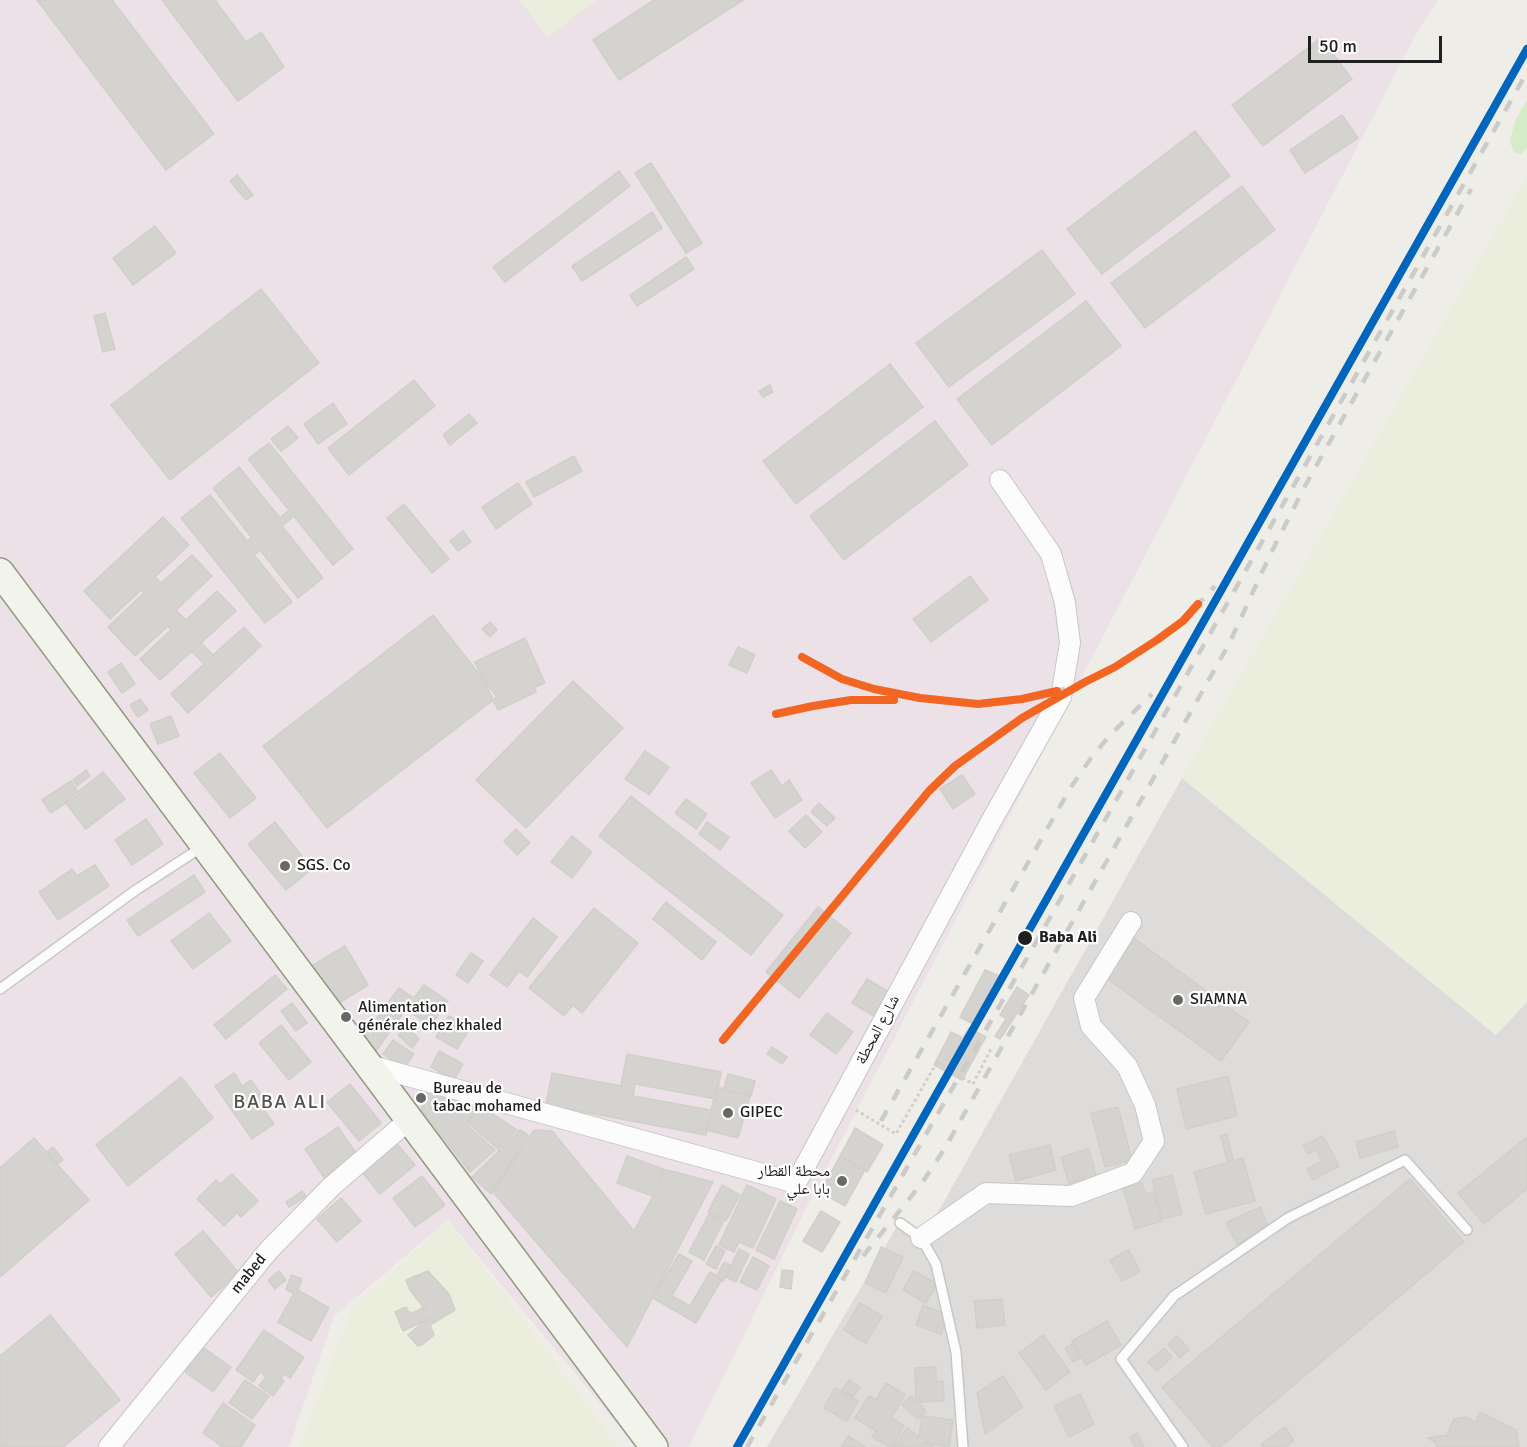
<!DOCTYPE html>
<html>
<head>
<meta charset="utf-8">
<style>
	body { margin:0 }
	#map { position:relative; width:1527px; height:1447px; overflow:hidden; background:#eeede8; font-family:Signika,sans-serif }
	canvas { display:block }
	.scale { position:absolute; left:1308px; top:36px; width:134px; height:27px; box-sizing:border-box; border:3px solid #202020; border-top:0; padding-left:8px; font-size:18px; line-height:21px; white-space:nowrap; color:#202020; -webkit-text-stroke:4px #fff; paint-order:stroke }
</style>
</head>
<body>
<div id="map">
<canvas width="1527" height="1447"></canvas>
<div class="scale">50 m</div>
</div>
<script>
const g = document.querySelector('canvas').getContext('2d');
g.lineJoin = 'round';
function fillPath(path, color) { g.fillStyle = color; g.fill(path, 'evenodd'); }
const toPath = rows => new Path2D(rows.map(r => 'M' + r).join(''));
function strokePath(path, color, width, dash) { g.strokeStyle = color; g.lineWidth = width; g.lineCap = dash ? 'butt' : 'round'; g.setLineDash(dash || []); g.stroke(path); }
function write(font, color, halo, rows, align = 'center') {
  g.font = font + ' Signika,"Noto Naskh Arabic",sans-serif'; g.lineWidth = 4.5; g.setLineDash([]); g.textBaseline = 'middle'; g.strokeStyle = halo; g.fillStyle = color; for (const [text, x, y, turn = 0] of rows) {
    g.save(); g.translate(x, y); g.rotate((+turn || 0) * Math.PI / 180); g.textAlign = isNaN(turn) ? turn : align; if (halo) g.strokeText(text, 0, 0); g.fillText(text, 0, 0); g.restore();
  }
}
fillPath(toPath([
	[1182,778,1496,1035,1527,1002,1527,1447,767,1447,896,1228,924,1237]
]), '#dddcda');
fillPath(toPath([
	[0,0,520,0,548,37,596,0,1438,0,1416,34,809,1202,689,1447,636,1447,448,1220,334,1316,289,1447,0,1447]
]), '#ebe1e6');
fillPath(toPath([
	[520,0,596,0,548,37],
	[1527,177,1527,996,1496,1035,1182,778],
	[448,1220,618,1447,300,1447,350,1313]
]), '#ebeedc');
fillPath(toPath([
	[1527,100,1527,148,1521,154,1514,152,1510,142,1515,121]
]), '#d6ebc7');
const building = toPath([
	[37,0,112,0,214,134,166,170,37,0],
	[162,0,215,0,246,42,261,32,284,67,238,101,162,0],
	[654,0,743,0,619,80,593,40,654,0],
	[1321,38,1352,79,1263,146,1232,105,1321,38],
	[1342,115,1358,138,1305,173,1290,150,1342,115],
	[1195,131,1230,176,1102,274,1067,229,1195,131],
	[651,163,702,243,686,253,635,173,651,163],
	[619,171,630,186,505,282,493,267,619,171],
	[237,175,253,195,246,200,230,181,237,175],
	[1242,186,1275,230,1145,328,1111,283,1242,186],
	[652,212,662,228,582,281,572,266,652,212],
	[155,226,176,253,133,285,113,258,155,226],
	[1042,250,1075,294,949,387,916,343,1042,250],
	[686,257,694,269,637,306,630,295,686,257],
	[261,289,319,363,170,480,111,405,261,289],
	[1086,301,1121,346,992,445,957,399,1086,301],
	[105,313,115,349,103,352,94,316,105,313],
	[890,364,923,407,796,504,763,461,890,364],
	[414,380,435,406,349,475,328,448,414,380],
	[770,385,773,392,763,397,759,391,770,385],
	[333,403,347,424,318,444,304,424,333,403],
	[469,414,477,423,450,445,443,435,469,414],
	[935,421,968,465,844,560,810,516,935,421],
	[288,426,298,438,281,451,271,439,288,426],
	[269,443,353,549,333,565,294,516,282,526,323,578,298,598,260,550,254,555,292,602,265,623,181,518,210,495,247,541,252,538,213,488,239,467,280,518,289,510,248,459,269,443],
	[574,456,582,471,534,497,526,482,574,456],
	[518,483,532,504,496,529,482,507,518,483],
	[404,504,449,559,432,573,387,518,404,504],
	[163,517,189,545,155,577,161,583,192,555,212,576,176,610,186,620,217,591,236,611,201,643,213,655,244,627,261,646,188,713,171,694,204,664,192,651,160,680,140,659,171,630,168,626,135,656,108,627,144,593,141,590,110,619,84,591,163,517],
	[463,531,471,542,458,551,450,541,463,531],
	[970,576,988,600,931,642,913,619,970,576],
	[433,615,497,697,327,828,263,746,433,615],
	[490,622,497,630,490,637,482,629,490,622],
	[525,638,545,683,535,687,536,692,498,710,475,662,525,638],
	[738,647,755,655,747,673,729,665,738,647],
	[121,663,135,684,122,693,108,672,121,663],
	[573,681,623,728,526,828,476,780,573,681],
	[140,699,148,710,138,717,130,705,140,699],
	[171,716,179,736,158,744,150,724,171,716],
	[645,751,669,767,649,795,625,779,645,751],
	[220,753,256,798,230,818,194,773,220,753],
	[86,770,90,776,77,786,73,780,86,770],
	[771,770,782,786,789,780,802,800,775,818,751,783,771,770],
	[103,772,125,799,86,829,65,802,103,772],
	[962,775,975,794,953,809,940,789,962,775],
	[71,781,79,794,51,813,42,800,71,781],
	[631,796,783,915,751,955,599,836,631,796],
	[686,799,707,814,696,829,675,813,686,799],
	[819,803,835,818,827,826,811,812,819,803],
	[806,815,822,832,805,848,789,831,806,815],
	[146,819,163,844,132,865,115,840,146,819],
	[275,822,312,869,286,890,248,844,275,822],
	[707,822,729,837,720,850,699,834,707,822],
	[516,829,530,843,517,855,504,841,516,829],
	[572,836,592,852,572,878,551,862,572,836],
	[95,865,109,886,58,920,39,892,72,869,77,876,95,865],
	[194,875,205,892,138,936,127,920,194,875],
	[666,902,716,942,702,960,653,919,666,902],
	[818,907,851,933,799,998,766,972,818,907],
	[594,908,638,943,582,1013,573,1005,564,1016,529,988,594,908],
	[209,913,231,941,193,969,171,941,209,913],
	[533,918,557,937,527,977,519,971,507,987,490,975,533,918],
	[1135,939,1249,1022,1221,1061,1106,978,1135,939],
	[345,946,368,985,334,1006,310,967,345,946],
	[471,953,483,961,468,983,456,975,471,953],
	[985,970,999,976,973,1024,960,1017,985,970],
	[275,975,287,989,226,1039,214,1025,275,975],
	[867,979,889,992,874,1016,852,1003,867,979],
	[424,985,448,1001,430,1026,406,1009,376,1051,361,1040,399,988,414,998,424,985],
	[1017,987,1029,995,1000,1039,995,1036,1006,1019,1000,1015,1017,987],
	[292,1003,307,1023,296,1031,281,1011,292,1003],
	[827,1013,853,1032,836,1054,810,1035,827,1013],
	[449,1016,470,1028,457,1049,436,1037,449,1016],
	[281,1025,311,1062,289,1080,259,1043,281,1025],
	[406,1026,419,1039,412,1048,398,1035,406,1026],
	[969,1028,986,1037,962,1080,934,1065,951,1032,963,1038,969,1028],
	[393,1040,414,1054,404,1068,383,1054,393,1040],
	[772,1047,787,1057,782,1064,767,1054,772,1047],
	[439,1051,463,1064,454,1080,431,1067,439,1051],
	[627,1054,721,1072,716,1099,635,1084,633,1096,711,1110,706,1135,546,1105,552,1073,621,1086,627,1054],
	[234,1073,242,1086,251,1080,270,1107,265,1111,274,1124,252,1139,215,1086,234,1073],
	[728,1074,755,1081,751,1096,724,1089,728,1074],
	[1228,1076,1237,1116,1186,1129,1177,1089,1228,1076],
	[181,1077,213,1118,128,1186,96,1145,181,1077],
	[350,1084,381,1123,359,1141,327,1102,350,1084],
	[717,1087,750,1096,738,1138,706,1130,717,1087],
	[428,1089,478,1103,477,1108,466,1124,495,1150,470,1172,421,1109,428,1089],
	[480,1106,517,1130,498,1149,468,1123,480,1106],
	[1118,1107,1132,1160,1105,1167,1091,1113,1118,1107],
	[338,1127,360,1159,327,1182,305,1149,338,1127],
	[855,1128,883,1145,867,1172,840,1156,855,1128],
	[520,1130,528,1135,491,1194,472,1177,520,1130],
	[534,1130,552,1131,634,1231,653,1196,663,1169,713,1182,627,1347,493,1192,534,1130],
	[1394,1131,1398,1147,1360,1158,1356,1142,1394,1131],
	[1227,1134,1233,1160,1227,1161,1221,1136,1227,1134],
	[1323,1136,1339,1166,1313,1180,1307,1169,1322,1161,1316,1150,1308,1154,1303,1146,1323,1136],
	[1527,1137,1527,1189,1484,1224,1458,1193,1527,1137],
	[34,1138,89,1200,0,1277,0,1168,34,1138],
	[393,1139,415,1165,380,1194,358,1167,393,1139],
	[1050,1145,1056,1170,1016,1181,1009,1155,1050,1145],
	[53,1147,63,1160,56,1165,46,1152,53,1147],
	[1089,1149,1096,1176,1069,1184,1061,1157,1089,1149],
	[627,1156,663,1169,653,1196,617,1183,627,1156],
	[840,1156,865,1170,845,1206,820,1192,840,1156],
	[1243,1158,1255,1201,1206,1214,1194,1172,1243,1158],
	[232,1174,258,1201,241,1217,237,1213,224,1226,197,1199,216,1180,220,1184,232,1174],
	[1172,1175,1182,1214,1162,1219,1152,1180,1172,1175],
	[422,1176,445,1205,415,1227,393,1198,422,1176],
	[1410,1179,1464,1242,1220,1447,1213,1447,1162,1387,1410,1179],
	[1142,1183,1145,1194,1153,1192,1162,1221,1135,1229,1123,1188,1142,1183],
	[722,1185,740,1195,726,1221,708,1212,722,1185],
	[747,1185,776,1199,753,1248,739,1242,734,1252,719,1245,747,1185],
	[302,1191,306,1196,289,1207,286,1202,302,1191],
	[341,1198,361,1221,337,1242,317,1219,341,1198],
	[780,1201,797,1209,774,1259,756,1250,780,1201],
	[1260,1207,1270,1229,1237,1244,1226,1223,1260,1207],
	[821,1211,840,1222,822,1252,803,1241,821,1211],
	[709,1214,723,1222,704,1260,689,1252,709,1214],
	[203,1231,239,1273,211,1297,175,1254,203,1231],
	[716,1246,725,1251,716,1269,706,1264,716,1246],
	[881,1247,903,1257,886,1293,865,1283,881,1247],
	[739,1249,749,1254,736,1282,726,1277,739,1249],
	[1129,1250,1140,1271,1122,1281,1110,1260,1129,1250],
	[679,1254,692,1261,672,1296,690,1306,710,1272,722,1279,696,1323,653,1298,679,1254],
	[753,1257,769,1266,757,1290,740,1282,753,1257],
	[724,1262,732,1266,723,1281,716,1277,724,1262],
	[782,1270,793,1271,791,1289,780,1287,782,1270],
	[279,1271,286,1280,275,1289,268,1280,279,1271],
	[428,1271,449,1294,455,1310,430,1325,434,1335,423,1344,418,1346,408,1335,423,1322,430,1319,427,1312,410,1290,406,1280,428,1271],
	[914,1271,937,1284,926,1303,903,1290,914,1271],
	[291,1275,302,1279,296,1294,286,1290,291,1275],
	[296,1289,329,1308,311,1341,278,1322,296,1289],
	[1002,1299,1005,1325,977,1328,974,1301,1002,1299],
	[860,1303,882,1316,866,1343,844,1330,860,1303],
	[923,1305,948,1315,941,1334,916,1325,923,1305],
	[406,1307,410,1314,423,1308,428,1319,403,1331,395,1312,406,1307],
	[50,1315,120,1400,63,1447,0,1447,0,1356,50,1315],
	[1107,1321,1121,1345,1086,1365,1072,1341,1107,1321],
	[264,1330,304,1357,290,1378,284,1374,281,1379,284,1381,273,1396,259,1386,266,1377,260,1372,253,1382,236,1370,264,1330],
	[1043,1335,1070,1372,1046,1390,1019,1353,1043,1335],
	[1177,1336,1189,1350,1180,1358,1168,1344,1177,1336],
	[198,1344,231,1367,213,1392,180,1368,198,1344],
	[1072,1344,1080,1358,1073,1362,1065,1348,1072,1344],
	[1164,1348,1172,1357,1157,1371,1148,1362,1164,1348],
	[936,1367,936,1382,943,1381,944,1401,916,1402,915,1368,936,1367],
	[1003,1376,1023,1407,985,1434,977,1393,1003,1376],
	[245,1380,269,1396,252,1419,229,1403,245,1380],
	[849,1380,860,1387,853,1397,842,1390,849,1380],
	[886,1383,905,1395,891,1418,904,1426,891,1447,872,1437,876,1431,855,1418,869,1396,876,1400,886,1383],
	[835,1388,858,1401,847,1421,824,1408,835,1388],
	[1080,1394,1094,1424,1069,1437,1054,1406,1080,1394],
	[911,1396,926,1411,918,1419,902,1405,911,1396],
	[223,1403,255,1425,241,1447,223,1447,203,1433,223,1403],
	[1480,1412,1516,1430,1519,1447,1437,1447,1436,1443,1428,1438,1447,1435,1454,1419,1466,1417,1475,1422,1480,1412],
	[922,1416,953,1420,949,1447,918,1442,922,1416],
	[1285,1427,1294,1441,1285,1447,1264,1447,1261,1444,1285,1427],
	[907,1428,933,1447,893,1447,907,1428],
	[1137,1433,1144,1446,1143,1447,1135,1447,1130,1438,1137,1433],
	[848,1436,865,1447,841,1447,848,1436]
]);
fillPath(building, '#d5d3cf');
strokePath(building, '#d1cfc9', 1.5);
const service = toPath([
	[0,989,136,890,202,847],
	[900,1223,921,1238,936,1264,956,1352,963,1447],
	[1183,1447,1121,1359,1174,1296,1288,1218,1405,1160,1467,1230]
]);
const minor = toPath([
	[368,1065,796,1183,989,825,1061,697,1070,643,1065,603,1051,554,1000,480],
	[921,1238,986,1193,1071,1196,1133,1173,1154,1141,1145,1105,1127,1066,1091,1026,1084,998,1131,922],
	[109,1447,269,1250,332,1186,409,1120]
]);
const secondary = toPath([
	[0,572,654,1447]
]);
strokePath(service, '#c7c6c4', 12);
strokePath(minor, '#c7c6c4', 22);
strokePath(secondary, '#939880', 30);
strokePath(toPath([
	[973,1084,992,1047],
	[856,1110,896,1134,937,1062]
]), '#d7ccc8', 3, [3, 3]);
strokePath(service, '#fcfcfc', 9);
strokePath(minor, '#fcfcfc', 20);
strokePath(secondary, '#f2f4eb', 27);
strokePath(toPath([
	[802,657,842,679,874,689,920,698,978,704,1022,699,1065,689],
	[776,714,813,706,851,700,898,700],
	[723,1040,929,791,955,766,1022,718,1085,682,1115,667,1157,640,1183,621,1215,586],
	[881,1121,1071,787,1091,758,1111,734,1152,694],
	[863,1256,922,1183,945,1148,1229,644,1269,557,1305,486,1471,189],
	[747,1447,1035,944,1527,72]
]), '#cbcbca', 4.5, [12, 12]);
strokePath(toPath([
	[937,1062,973,1084]
]), '#d7ccc8', 3, [3, 3]);
strokePath(toPath([
	[737,1447,1527,49]
]), '#0065bd', 8);
strokePath(toPath([
	[802,657,842,679,874,689,920,698,978,704,1022,699,1057,691],
	[776,714,813,706,851,700,894,700],
	[723,1040,929,791,955,766,1022,718,1085,682,1115,667,1157,640,1183,621,1198,604]
]), '#f26522', 8);
for (const [x, y, r, color] of [
	[285,866,6,"#686866"],
	[1025,938,8,"#202020"],
	[1178,1000,6,"#686866"],
	[346,1017,6,"#686866"],
	[421,1098,6,"#686866"],
	[728,1113,6,"#686866"],
	[842,1181,6,"#686866"]
]) { const dot = new Path2D(); dot.arc(x, y, r, 0, 2 * Math.PI); g.fillStyle = color; g.fill(dot); strokePath(dot, '#fff', 2); }
write('16px', '#202020', '#fff', [
	["SGS. Co",297,866],
	["SIAMNA",1190,1000],
	["Alimentation",358,1008],
	["générale chez khaled",358,1026],
	["Bureau de",433,1089],
	["tabac mohamed",433,1107],
	["GIPEC",740,1113],
	["محطة القطار",830,1172,"right"],
	["بابا علي",830,1190,"right"]
], 'left');
write('bold 16px', '#202020', '#fff', [
	["Baba Ali",1039,938]
], 'left');
write('16px', '#202020', '#fff', [
	["شارع المحطة",878,1030,-62],
	["mabed",249,1274,-51]
]);
g.letterSpacing = '1.5px';
write('20px', '#535353', '#fff', [
	["BABA ALI",280,1103]
]);
g.letterSpacing = '0px';
</script>
</body>
</html>
